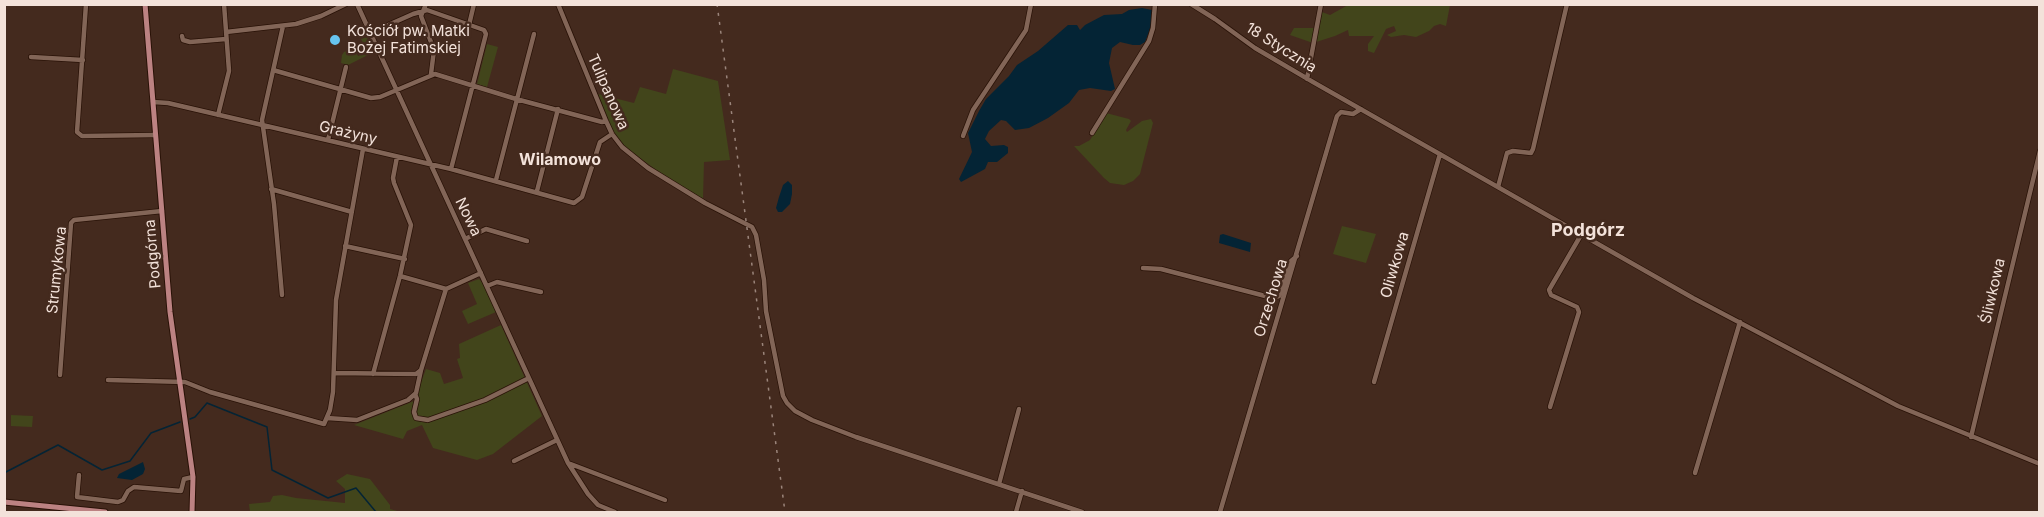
<!DOCTYPE html>
<html>
<head>
<meta charset="utf-8">
<style>
	body { margin:0 }
	#map { position:relative; width:2044px; height:517px; overflow:hidden; background:#442a1e; font-family:Inter,sans-serif }
	canvas { display:block }
	.frame { position:absolute; inset:0; border:6px solid #f3e2da; pointer-events:none }
</style>
</head>
<body>
<div id="map">
<canvas width="2044" height="517"></canvas>
<div class="frame"></div>
</div>
<script>
const g = document.querySelector('canvas').getContext('2d');
g.lineJoin = 'round';
function fillPath(path, color) { g.fillStyle = color; g.fill(path, 'evenodd'); }
const toPath = rows => new Path2D(rows.map(r => 'M' + r).join(''));
function strokePath(path, color, width, dash) { g.strokeStyle = color; g.lineWidth = width; g.lineCap = dash ? 'butt' : 'round'; g.setLineDash(dash || []); g.stroke(path); }
function write(font, color, halo, rows, align = 'center') {
  g.font = font + ' Inter,sans-serif'; g.lineWidth = 5; g.setLineDash([]); g.textBaseline = 'middle'; g.strokeStyle = halo; g.fillStyle = color; for (const [text, x, y, turn = 0] of rows) {
    g.save(); g.translate(x, y); g.rotate((+turn || 0) * Math.PI / 180); g.textAlign = isNaN(turn) ? turn : align; if (halo) g.strokeText(text, 0, 0); g.fillText(text, 0, 0); g.restore();
  }
}
fillPath(toPath([
	[1348,5,1450,5,1446,26,1440,24,1434,26,1429,31,1416,37,1404,35,1391,37,1387,35,1396,31,1394,26,1386,29,1374,53,1368,51,1368,44,1374,36,1349,36,1348,30,1335,36,1313,43,1290,35,1294,28,1318,28,1322,12,1330,15],
	[367,37,374,52,348,65,341,63,342,55,344,52,354,48,358,56,367,52,361,39],
	[487,44,498,47,487,87,477,84],
	[673,69,718,81,730,160,704,162,703,199,659,172,625,147,612,131,598,94,634,103,640,87,666,94],
	[1106,113,1129,119,1131,121,1126,130,1127,132,1142,121,1151,119,1153,123,1140,174,1133,181,1124,185,1110,183,1104,178,1074,146,1079,146,1090,140],
	[1342,226,1376,234,1366,263,1333,254],
	[479,279,482,282,496,312,468,324,462,311,477,304,468,283],
	[501,325,542,416,493,454,477,460,433,448,422,425,407,431,403,439,354,425,414,401,426,369,440,373,444,384,463,378,457,359,460,358,459,344],
	[11,415,33,416,32,427,11,426],
	[347,474,370,479,390,505,390,509,401,512,250,512,249,504,270,502,273,496,282,495,296,498,345,503,345,489,336,481]
]), '#42451b');
fillPath(toPath([
	[1142,8,1152,10,1151,27,1145,42,1140,45,1133,45,1120,42,1112,48,1109,63,1115,89,1111,91,1090,88,1079,90,1069,103,1048,118,1029,128,1015,130,1006,121,1001,120,989,131,985,139,991,146,1004,145,1008,147,1008,153,997,162,988,162,985,169,961,182,959,179,972,152,968,133,979,111,986,99,1009,76,1017,65,1038,51,1068,25,1077,25,1080,30,1085,25,1104,15,1122,14,1129,10],
	[788,181,792,185,792,194,790,204,782,212,778,212,776,208,779,197,783,185],
	[1223,234,1251,243,1250,252,1219,243,1220,235],
	[143,462,145,469,143,474,132,480,117,478,119,474]
]), '#042435');
strokePath(toPath([
	[190,419,195,417,207,403,267,427,272,470,328,498,356,488,376,512],
	[4,473,58,445,102,470,130,461,151,433,180,422]
]), '#042435', 1.5);
const minor = toPath([
	[86,4,77,132,82,136,155,135],
	[357,4,568,463,588,494,598,505,615,512],
	[426,4,421,16,434,50,431,74],
	[558,4,606,121,612,134,622,147,648,168,705,203,752,227,756,235,764,280,766,311,783,396,787,403,795,411,812,420,856,437,1082,512],
	[1191,4,1215,19,1255,48,1313,82,1693,298,1898,406,2040,464],
	[469,25,474,4],
	[226,32,296,24,321,16,346,4],
	[370,33,413,14,427,10,484,30,486,34,451,169],
	[182,36,183,40,190,42,226,39],
	[31,57,83,60],
	[273,70,371,98,380,97,435,74,516,99,602,122,606,121],
	[1307,79,1321,4],
	[153,102,168,103,451,169,574,203,582,197,600,142,612,134],
	[218,115,229,71,224,4],
	[1092,133,1149,41,1153,28,1155,4],
	[963,136,973,110,1026,30,1031,4],
	[328,140,346,67],
	[496,180,534,34],
	[1498,187,1507,153,1513,151,1531,153,1533,149,1567,4],
	[271,189,352,212],
	[537,191,558,109],
	[465,239,486,229,527,241],
	[345,246,405,259],
	[1143,268,1161,269,1273,298,1279,296,1291,261,1297,256],
	[400,276,446,289],
	[487,286,497,282,541,292],
	[282,295,274,204,262,120,283,26],
	[335,373,416,374,421,370,446,289,481,273],
	[373,374,400,276,411,225,394,183,393,178,397,157],
	[60,375,71,223,74,220,162,211],
	[108,380,185,382,210,392,324,424,330,410,333,392,336,300,363,149],
	[1374,382,1440,154],
	[415,394,417,399,414,412,416,418,428,420,485,400,529,378],
	[1550,407,1579,312,1577,307,1551,295,1549,290,1581,235],
	[327,418,357,420,408,400,416,393,421,370],
	[1971,437,2040,151],
	[514,461,557,440],
	[568,463,665,500],
	[1695,473,1740,322],
	[79,475,77,497,118,502,123,500,128,491,134,487,181,491,184,479,193,477],
	[999,484,1019,409],
	[1016,512,1022,491],
	[1220,512,1337,116,1341,112,1353,114,1361,109]
]);
const major = toPath([
	[145,4,170,312,193,477,192,512],
	[4,502,105,512]
]);
strokePath(minor, '#291207', 6);
strokePath(major, '#291207', 7);
strokePath(minor, '#826557', 4.5);
strokePath(major, '#bc8282', 5);
strokePath(toPath([
	[717,4,785,512]
]), '#9b857b', 1.5, [3, 6]);
for (const [x, y, r, color] of [
	[335,40,6,"#67c4ef"]
]) { const dot = new Path2D(); dot.arc(x, y, r, 0, 2 * Math.PI); g.fillStyle = color; g.fill(dot); strokePath(dot, '#442a1e', 2); }
write('15px', '#f3e2da', '#442a1e', [
	["Kościół pw. Matki",347,31],
	["Bożej Fatimskiej",347,48]
], 'left');
write('15px', '#f3e2da', '#442a1e', [
	["18 Stycznia",1281,48,32],
	["Tulipanowa",608,92,66],
	["Grażyny",348,133,13],
	["Nowa",468,217,64],
	["Podgórna",153,254,-95],
	["Oliwkowa",1395,265,-74],
	["Strumykowa",57,270,-84],
	["Śliwkowa",1993,291,-77],
	["Orzechowa",1271,298,-73]
]);
write('bold 16px', '#f3e2da', '#442a1e', [
	["Wilamowo",560,160]
]);
write('bold 18px', '#f3e2da', '#442a1e', [
	["Podgórz",1588,231]
]);
</script>
</body>
</html>
